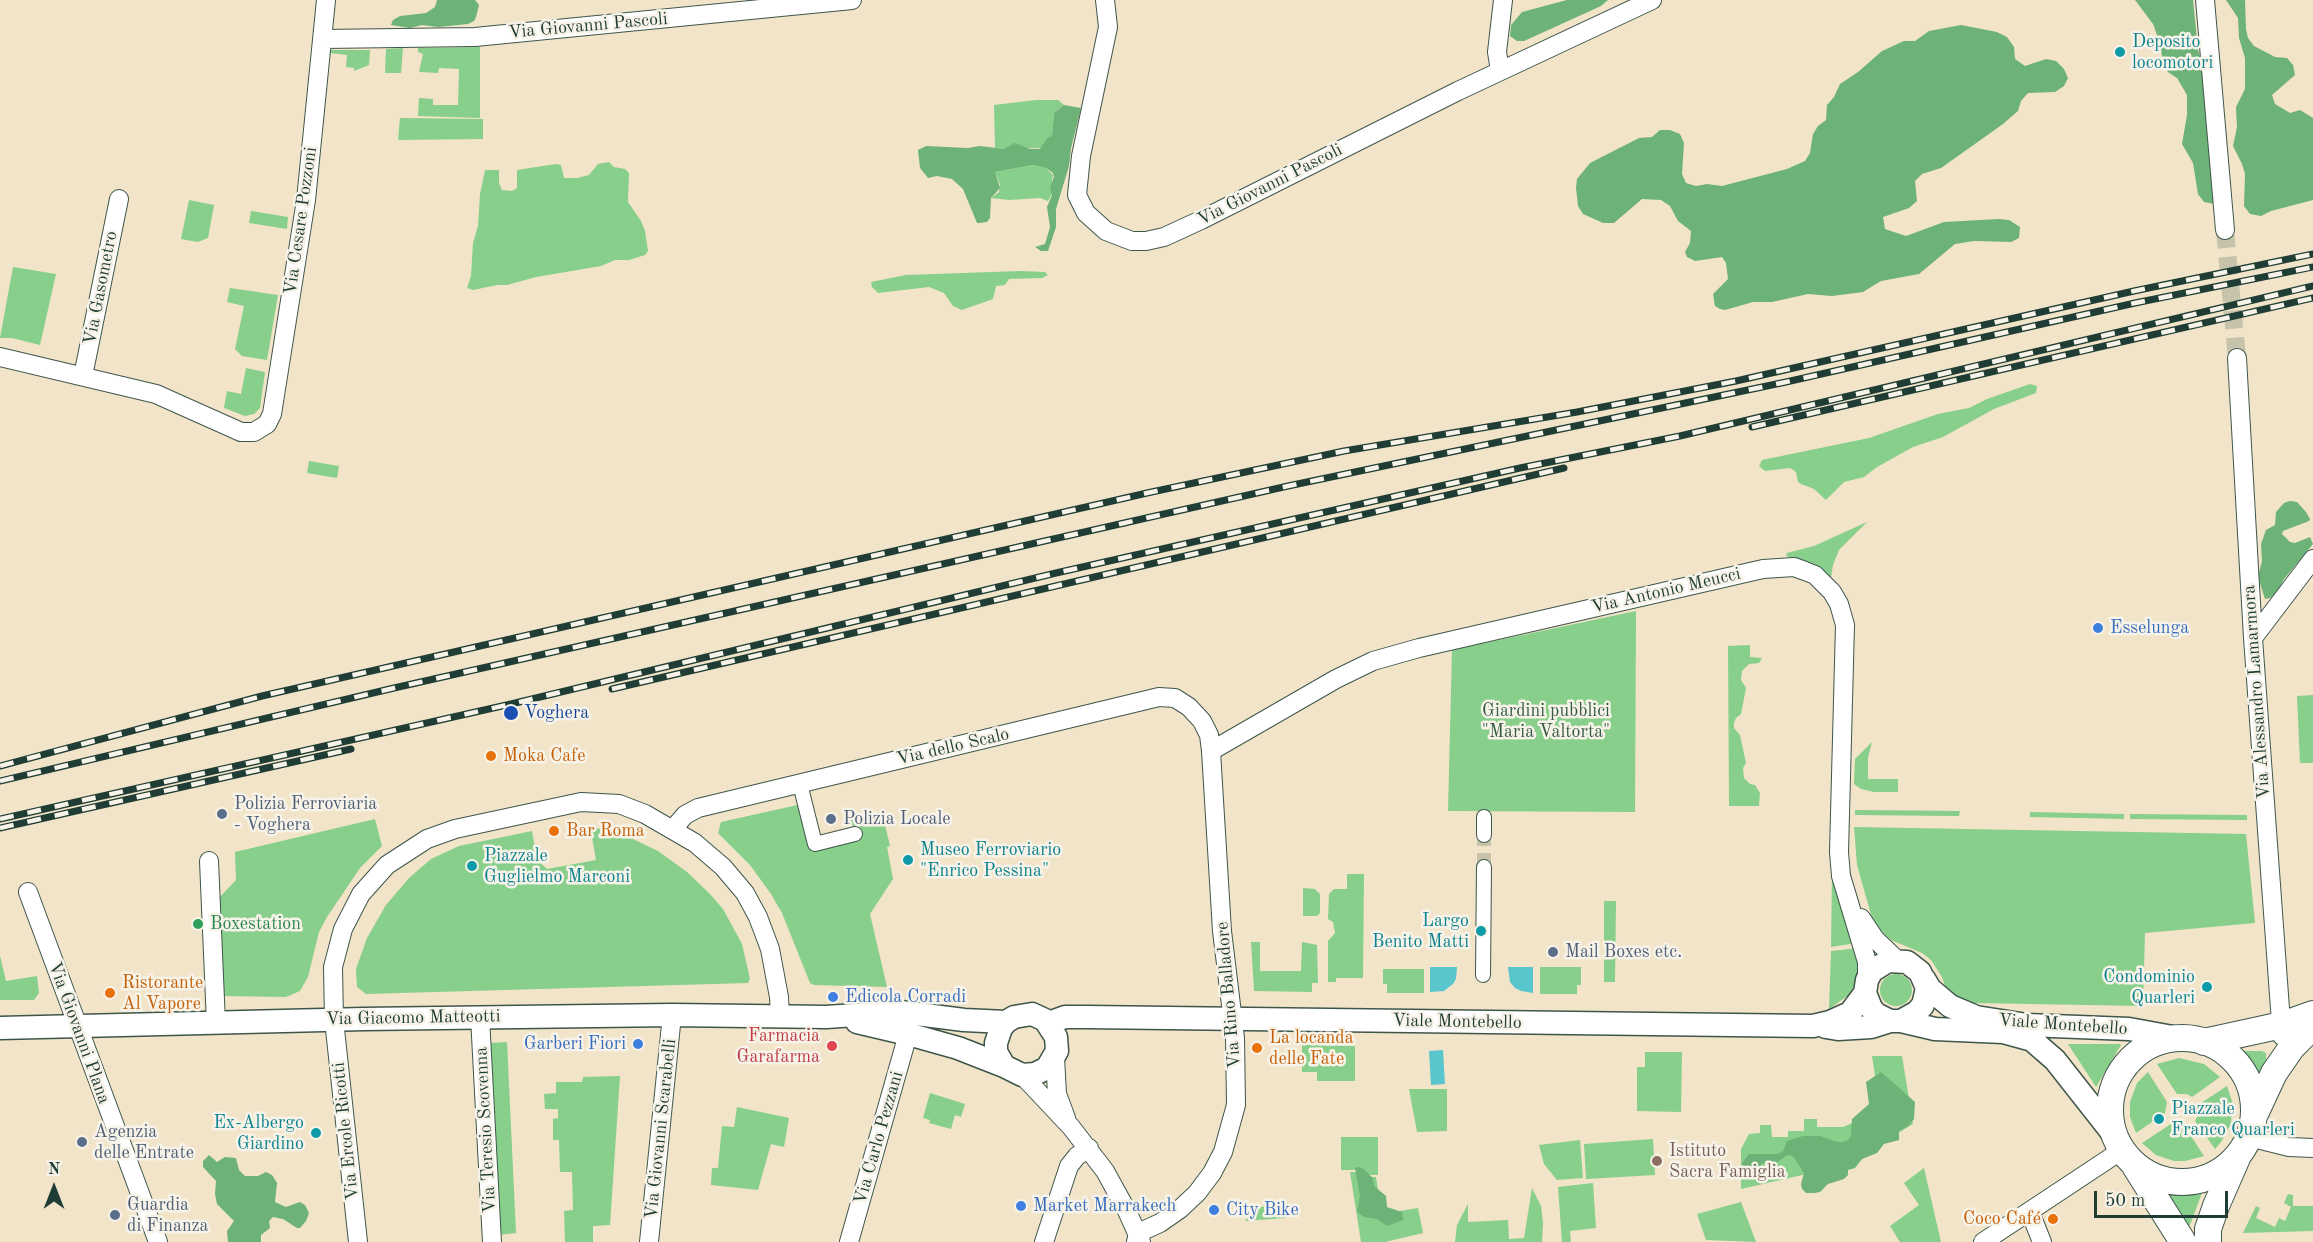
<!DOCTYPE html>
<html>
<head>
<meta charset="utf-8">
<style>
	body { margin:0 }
	#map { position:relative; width:2313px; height:1242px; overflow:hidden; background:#f1e4c9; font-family:"Old Standard TT",serif }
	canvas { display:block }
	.north { position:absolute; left:24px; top:1158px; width:60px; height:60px; -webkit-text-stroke:4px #f7f3e8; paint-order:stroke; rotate:0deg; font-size:16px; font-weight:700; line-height:24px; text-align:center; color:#1f3d34 }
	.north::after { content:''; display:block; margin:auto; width:21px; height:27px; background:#1f3d34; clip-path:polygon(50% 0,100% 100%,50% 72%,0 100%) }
	.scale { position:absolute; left:2094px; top:1191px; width:134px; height:27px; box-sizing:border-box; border:3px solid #1f3d34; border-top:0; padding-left:8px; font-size:18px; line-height:21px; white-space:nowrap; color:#1f3d34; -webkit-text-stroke:4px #f7f3e8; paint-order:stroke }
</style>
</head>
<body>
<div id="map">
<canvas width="2313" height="1242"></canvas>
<div class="north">N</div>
<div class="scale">50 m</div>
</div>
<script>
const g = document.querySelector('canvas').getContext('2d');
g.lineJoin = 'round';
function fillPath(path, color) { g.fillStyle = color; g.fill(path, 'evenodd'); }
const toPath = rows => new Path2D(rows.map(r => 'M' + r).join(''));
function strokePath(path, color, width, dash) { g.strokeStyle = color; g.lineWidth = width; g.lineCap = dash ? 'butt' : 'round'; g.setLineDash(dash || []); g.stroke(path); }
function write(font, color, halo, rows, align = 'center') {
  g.font = font + ' "Old Standard TT",serif'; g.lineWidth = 5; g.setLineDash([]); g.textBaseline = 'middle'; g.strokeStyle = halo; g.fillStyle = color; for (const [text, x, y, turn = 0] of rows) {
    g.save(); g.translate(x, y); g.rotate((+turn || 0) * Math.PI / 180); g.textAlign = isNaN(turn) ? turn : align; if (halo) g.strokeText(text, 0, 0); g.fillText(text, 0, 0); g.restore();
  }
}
fillPath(toPath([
	[480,47,480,118,418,116,419,98,433,99,433,105,458,105,459,69,439,68,438,73,419,72,423,54,418,52,418,48],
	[403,48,401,73,385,73,386,49],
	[330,50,370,50,369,65,354,71,354,68,346,67,347,55,330,53],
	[1036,100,1058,100,1064,105,1054,113,1052,136,1046,139,1042,148,1004,149,995,148,994,105],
	[400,118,483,119,483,139,398,140],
	[609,162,614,167,625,169,629,173,628,202,641,221,645,231,648,251,645,255,629,260,615,260,601,266,536,277,507,285,497,285,473,290,467,288,471,276,473,243,478,226,480,194,485,170,499,170,499,183,502,190,512,191,517,188,517,170,556,164,561,165,564,178,577,178,589,175,598,164],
	[1033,165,1046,168,1053,175,1051,187,1053,192,1048,201,1040,198,1009,200,991,198,999,192,1000,185,995,172],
	[189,200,214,205,208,238,198,242,181,239],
	[251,211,288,217,287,229,249,223],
	[13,267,56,274,40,345,12,338,0,338],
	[1020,271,1045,272,1048,275,1042,278,1009,279,1005,285,996,286,993,299,962,310,953,306,944,293,929,287,878,293,872,287,871,282,906,275],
	[230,288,278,295,267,360,242,356,235,349,244,306,227,302],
	[246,368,265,372,260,408,254,414,245,416,224,408,227,391,241,394],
	[2030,384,2037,386,2036,393,1994,409,1943,437,1913,447,1877,467,1864,477,1844,482,1826,500,1814,489,1801,484,1798,482,1796,472,1790,468,1765,471,1759,466,1762,460,1869,438,1938,414,1969,408,1987,399],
	[309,461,339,466,337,478,307,473],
	[1867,522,1839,550,1833,565,1831,578,1815,564,1786,556,1787,553,1814,546],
	[1636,611,1635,812,1448,811,1452,650],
	[1750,645,1750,657,1762,658,1759,663,1749,664,1742,671,1741,680,1746,688,1741,714,1736,718,1734,723,1734,728,1740,735,1746,763,1743,768,1744,778,1750,784,1755,785,1760,793,1759,806,1729,806,1728,646],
	[2313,695,2313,763,2300,763,2297,696],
	[1872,742,1868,757,1868,779,1898,779,1898,792,1874,792,1861,789,1854,784,1855,759],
	[802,804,813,847,855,837,851,819,882,812,890,846,887,847,893,879,870,914,887,987,814,985,810,983,782,913,771,894,750,865,718,833,721,822],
	[1855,810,1960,811,1959,816,1855,815],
	[2030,812,2124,814,2124,819,2030,817],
	[2130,814,2247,815,2247,820,2130,819],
	[375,819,382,846,360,868,327,917,319,932,308,977,300,991,286,997,219,996,215,902,236,880,235,852],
	[590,826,633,839,658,851,687,872,709,893,723,909,742,944,750,979,748,983,366,994,357,987,356,969,367,938,386,905,409,878,431,859,459,846,532,831,537,860,547,869,596,860],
	[1854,827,2246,834,2255,923,2145,933,2143,1006,1974,1003,1960,999,1952,994,1945,986,1942,977,1931,960,1922,953,1891,940,1881,931,1872,918,1857,865],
	[1832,872,1857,943,1831,947],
	[1347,874,1364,874,1363,978,1336,978,1336,982,1328,982,1328,941,1335,933,1333,922,1328,919,1329,894,1334,889,1347,889],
	[1303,888,1315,889,1320,894,1320,913,1317,916,1303,916],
	[1604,901,1616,901,1615,982,1604,982],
	[1251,942,1260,942,1260,971,1301,971,1302,942,1317,945,1318,983,1312,983,1312,992,1254,991],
	[1859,948,1860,967,1854,986,1850,994,1829,1009,1831,951],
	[0,956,6,981,37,976,39,993,34,1000,0,1000],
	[1540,967,1581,967,1581,985,1577,985,1577,994,1540,994],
	[1383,969,1424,969,1424,993,1387,993,1387,984,1383,984],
	'1880 990a16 16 0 1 1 32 0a16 16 0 1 1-32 0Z',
	[507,1042,516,1233,498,1235,490,1043],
	[2068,1044,2120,1044,2121,1045,2096,1087],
	[1302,1045,1355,1046,1355,1081,1317,1081,1317,1072,1302,1072],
	[2244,1051,2262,1051,2266,1053,2266,1060,2259,1075,2253,1075,2241,1057],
	[1645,1052,1682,1052,1681,1112,1637,1111,1637,1067,1645,1067],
	[1872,1056,1902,1056,1913,1124,1846,1165,1741,1189,1741,1149,1749,1134,1760,1133,1760,1125,1771,1125,1772,1137,1788,1137,1788,1131,1804,1131,1804,1119,1817,1119,1817,1127,1843,1127,1876,1113,1880,1109],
	[2179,1058,2204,1064,2220,1077,2192,1097,2187,1094,2177,1094,2157,1064],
	[2148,1072,2167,1102,2165,1113,2136,1133,2130,1117,2130,1102,2137,1083],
	[620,1076,610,1225,593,1226,593,1242,565,1242,564,1211,573,1210,572,1172,560,1172,559,1140,553,1140,553,1119,558,1118,558,1109,545,1109,544,1094,556,1093,556,1082,582,1082,583,1077],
	[2227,1086,2232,1101,2231,1124,2221,1142,2215,1149,2195,1121,2198,1115,2198,1105],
	[1409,1089,1447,1089,1447,1131,1417,1132],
	[930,1093,965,1104,961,1117,955,1115,951,1129,929,1123,930,1120,923,1118],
	[737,1107,789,1118,784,1147,771,1144,758,1190,711,1185,712,1168,718,1168,722,1126,734,1127],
	[2171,1124,2179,1127,2185,1127,2204,1156,2185,1161,2174,1161,2156,1155,2142,1143],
	[1341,1137,1378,1137,1378,1175,1361,1175,1361,1170,1341,1170],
	[1653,1139,1655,1175,1586,1179,1584,1144],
	[1580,1140,1583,1178,1557,1180,1544,1164,1539,1145],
	[1924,1168,1941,1242,1900,1242,1890,1226,1919,1205,1904,1183],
	[1350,1172,1359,1172,1359,1177,1376,1177,1382,1214,1418,1208,1423,1233,1385,1242,1361,1242],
	[1593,1183,1596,1228,1570,1231,1571,1242,1562,1242,1558,1187],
	[1532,1188,1541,1206,1543,1223,1542,1242,1455,1242,1457,1225,1468,1204,1468,1222,1508,1220,1509,1239,1524,1238],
	[2202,1193,2190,1225,2188,1227,2167,1195],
	[2288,1194,2293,1195,2293,1206,2313,1206,2313,1231,2243,1233,2256,1206,2260,1208,2256,1218,2275,1227,2279,1218,2285,1221,2291,1207,2284,1203],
	[1741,1202,1756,1242,1706,1240,1697,1214],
	[1291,1205,1292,1215,1286,1216,1286,1218,1245,1221,1258,1207]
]), '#87cf8a');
fillPath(toPath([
	[437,0,475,0,479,5,476,17,474,21,468,24,438,27,422,25,410,28,391,25,393,20,400,16,426,13,435,7],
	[1567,0,1608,0,1601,6,1524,41,1517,41,1510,36,1511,25,1522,12],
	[2135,0,2193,0,2198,50,2204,67,2214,204,2204,202,2198,194,2193,163,2182,144,2187,115,2187,95,2177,78,2168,72,2163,63,2160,43,2153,24],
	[2226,0,2245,0,2246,29,2248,38,2254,46,2275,57,2287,58,2293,65,2295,75,2272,95,2275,104,2290,113,2300,110,2313,118,2313,200,2271,211,2261,216,2250,214,2244,206,2245,174,2242,164,2233,146,2237,127,2236,107,2245,89,2245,58,2239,38,2238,18],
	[1961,25,1997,32,2007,37,2014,47,2015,59,2025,66,2046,59,2056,61,2064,69,2068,78,2064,86,2055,92,2028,93,2021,101,2018,111,2003,124,1941,168,1922,174,1915,181,1917,201,1909,208,1883,217,1885,229,1906,236,1944,222,1999,219,2009,220,2020,227,2019,238,2011,242,1974,241,1955,244,1919,274,1881,281,1863,292,1832,296,1808,294,1772,302,1753,302,1725,310,1720,309,1715,306,1713,294,1728,279,1726,263,1722,257,1695,261,1687,257,1685,252,1690,243,1691,231,1678,221,1670,206,1661,200,1642,199,1614,223,1603,223,1583,214,1578,206,1576,188,1577,179,1590,163,1639,138,1652,137,1660,130,1670,130,1680,134,1684,143,1682,174,1686,183,1696,186,1707,184,1722,186,1787,169,1805,161,1810,153,1813,134,1818,126,1826,120,1827,105,1834,97,1840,84,1858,72,1882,51,1904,41,1915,41,1929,31],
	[1064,105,1081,108,1071,148,1069,166,1056,209,1056,227,1048,251,1041,251,1035,247,1045,244,1050,227,1047,207,1052,195,1050,187,1054,177,1053,173,1046,168,1033,165,995,172,1000,188,991,198,990,218,987,222,979,223,977,223,963,189,952,179,937,176,928,178,920,168,918,150,926,146,968,148,980,146,1004,149,1015,143,1030,149,1040,149,1047,138,1052,136,1054,113],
	[2290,501,2297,502,2306,512,2310,519,2309,521,2283,531,2282,534,2290,542,2295,543,2310,537,2313,544,2284,579,2277,592,2270,598,2265,599,2258,577,2262,561,2261,544,2266,530,2275,525,2276,512,2284,503],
	[1881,1072,1915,1102,1914,1119,1908,1126,1899,1131,1899,1140,1884,1144,1877,1153,1862,1159,1855,1168,1848,1170,1848,1175,1844,1179,1828,1184,1820,1192,1814,1193,1806,1193,1802,1189,1801,1184,1804,1173,1793,1156,1787,1155,1775,1164,1762,1163,1758,1173,1753,1176,1743,1173,1742,1163,1749,1154,1778,1154,1783,1151,1787,1141,1803,1136,1820,1136,1837,1142,1843,1142,1848,1140,1851,1136,1852,1119,1869,1104,1866,1082],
	[209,1155,217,1162,225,1157,236,1158,239,1170,245,1176,258,1176,266,1172,272,1175,277,1183,275,1202,286,1207,300,1202,305,1205,309,1213,306,1221,300,1228,297,1228,283,1219,273,1217,269,1221,270,1228,261,1235,261,1242,228,1242,227,1231,234,1221,217,1204,215,1194,216,1181,203,1167,203,1161],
	[1358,1167,1362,1168,1373,1178,1374,1186,1386,1196,1387,1207,1402,1212,1403,1220,1387,1226,1377,1219,1364,1217,1357,1212,1360,1196,1355,1168]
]), '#6db276');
fillPath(toPath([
	[1430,967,1457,967,1456,979,1453,984,1444,991,1430,992],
	[1508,967,1533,967,1533,993,1521,991,1515,988,1510,982],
	[1443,1050,1445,1084,1431,1085,1429,1051]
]), '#59c6cd');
strokePath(toPath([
	[1484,867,1484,835]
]), '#c7c3ab', 14, [14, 7]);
strokePath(toPath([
	[2225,230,2237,358]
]), '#c7c3ab', 18, [18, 9]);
const pedestrian = toPath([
	[800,784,815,844,855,834],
	[1484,835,1484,817],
	[1483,975,1484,867]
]);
const minor = toPath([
	[1105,0,1108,27,1081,156,1077,195,1086,213,1106,231,1132,241,1146,241,1164,237,1201,220,1458,91,1652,0],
	[2205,0,2225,230],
	[323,39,475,37,852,0],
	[1500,71,1497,52,1503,0],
	[0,357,156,394,241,432,254,432,267,424,272,414,306,200,326,0],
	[2237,358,2253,638,2282,1036],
	[83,376,119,199],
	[2253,638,2313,559],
	[1211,751,1336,679,1373,661,1419,648,1763,569,1794,567,1805,571,1815,575,1832,592,1839,604,1845,625,1839,852,1841,876,1867,962,1867,980],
	[673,829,685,815,698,808,1159,697,1175,698,1189,707,1202,721,1209,735,1211,751,1222,931,1235,1038,1236,1105,1223,1152,1212,1173,1197,1193,1180,1209,1160,1223,1138,1233,1136,1242],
	[209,861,216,1023],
	[28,892,158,1242],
	[1861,918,1875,939,1897,960],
	[480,1017,492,1242],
	[1055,1057,1057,1094,1066,1118],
	[1022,1075,1071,1127,1105,1171,1127,1211,1141,1242],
	[2249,1137,2289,1147,2313,1148],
	[2030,1212,2042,1242],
	[358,1242,334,1020,333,967,343,929,361,894,387,865,427,839,455,829,581,802,619,804,645,814,695,843,723,867,745,893,758,917,770,949,779,997,780,1017],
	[649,1242,672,1015],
	[849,1242,908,1034],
	[1044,1242,1069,1166,1077,1156,1089,1148],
	[1983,1242,2122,1150]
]);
const tertiary = toPath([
	[1924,979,1930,989,1950,1006,1976,1017,2027,1025,2129,1029,2178,1038],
	[1901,1021,1935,1029,2003,1032,2032,1040,2055,1060,2114,1135],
	[857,1022,908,1034,958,1048,1004,1066],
	[1049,1023,1065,1017,1087,1017,1813,1026,1830,1022,1850,1013,1865,993],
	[1826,1027,1838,1029,1871,1027,1890,1021,1901,1021,1917,1012,1923,1005,1927,988,1920,972,1907,962,1888,961,1872,971,1867,980,1865,993,1871,1008,1876,1014,1890,1021],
	[0,1028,364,1019,672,1015,826,1017,901,1012,964,1020,1006,1022,1014,1017,1032,1014,1045,1020,1056,1037,1057,1051,1047,1068,1035,1074,1022,1075,1004,1066,996,1052,996,1043,1001,1028,1006,1022]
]);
const secondary = toPath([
	'2110 1110a72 72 0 1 1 144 0a72 72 0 1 1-144 0Z',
	[2204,1042,2282,1025,2313,1014],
	[2254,1116,2274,1073,2292,1047,2313,1026],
	[2135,1166,2183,1242],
	[2208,1242,2208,1229,2216,1206,2237,1158]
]);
strokePath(pedestrian, '#3e564a', 16);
strokePath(minor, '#3e564a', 20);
strokePath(tertiary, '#3e564a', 25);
strokePath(secondary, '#3e564a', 28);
strokePath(pedestrian, '#fff', 14);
strokePath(minor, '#fff', 18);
strokePath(tertiary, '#fff', 22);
strokePath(secondary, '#fff', 26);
const rail = toPath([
	[1752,427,2313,298],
	[612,689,1564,468],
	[0,766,262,696,1147,493,1344,451,1577,412,1736,381,2134,291,2313,254],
	[0,781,394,688,1288,486,1786,382,2135,303,2313,267],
	[0,819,511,704,1056,573,1520,468,1680,436,2313,286],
	[0,828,351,749]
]);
strokePath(rail, '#1f3d34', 7);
strokePath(rail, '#f7f3e8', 4.5, [14]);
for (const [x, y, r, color] of [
	[2120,52,6,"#0f9aa8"],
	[2098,628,6,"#3f7fe0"],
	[511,713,8,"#1a4fb4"],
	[491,756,6,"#e8710a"],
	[222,814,6,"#5c6f8a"],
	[831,819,6,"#5c6f8a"],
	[554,831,6,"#e8710a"],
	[908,860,6,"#0f9aa8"],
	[472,866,6,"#0f9aa8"],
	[198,924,6,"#2e9e5b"],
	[1481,931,6,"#0f9aa8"],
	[1553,952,6,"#5c6f8a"],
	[2207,987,6,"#0f9aa8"],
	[110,993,6,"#e8710a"],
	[833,997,6,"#3f7fe0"],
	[638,1044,6,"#3f7fe0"],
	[832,1046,6,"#e0444e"],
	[1257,1048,6,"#e8710a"],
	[2159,1119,6,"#0f9aa8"],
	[316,1133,6,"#0f9aa8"],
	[82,1142,6,"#5c6f8a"],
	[1657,1161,6,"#8d6e63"],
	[1021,1206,6,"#3f7fe0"],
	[1214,1210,6,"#3f7fe0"],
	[115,1215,6,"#5c6f8a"],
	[2053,1219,6,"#e8710a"]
]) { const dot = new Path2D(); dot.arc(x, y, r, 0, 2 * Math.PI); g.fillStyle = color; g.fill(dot); strokePath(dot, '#f7f3e8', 2); }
write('18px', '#1f3d34', '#f7f3e8', [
	["Via Giovanni Pascoli",588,26,-5],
	["Via Giovanni Pascoli",1270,185,-27],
	["Via Cesare Pozzoni",301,221,-82],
	["Via Gasometro",101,288,-79],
	["Via Antonio Meucci",1666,591,-13],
	["Via Alessandro Lamarmora",2257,692,-94],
	["Via dello Scalo",953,747,-13],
	["Via Rino Balladore",1229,995,-95],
	["Via Giacomo Matteotti",413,1018,-1],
	["Viale Montebello",1457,1022,1],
	["Viale Montebello",2063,1025,4],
	["Via Giovanni Plana",79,1033,70],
	["Via Giovanni Scarabelli",661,1129,-84],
	["Via Teresio Scovenna",486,1130,-93],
	["Via Ercole Ricotti",346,1131,-96],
	["Via Carlo Pezzani",879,1138,-74]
]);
write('18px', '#0d838f', '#f7f3e8', [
	["Deposito",2132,42],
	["locomotori",2132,63],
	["Museo Ferroviario",920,850],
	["\"Enrico Pessina\"",920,871],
	["Piazzale",484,856],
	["Guglielmo Marconi",484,877],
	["Largo",1469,921,"right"],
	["Benito Matti",1469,942,"right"],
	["Condominio",2195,977,"right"],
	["Quarleri",2195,998,"right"],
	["Piazzale",2171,1109],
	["Franco Quarleri",2171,1130],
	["Ex-Albergo",304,1123,"right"],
	["Giardino",304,1144,"right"]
], 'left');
write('18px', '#366cbe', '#f7f3e8', [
	["Esselunga",2110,628],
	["Edicola Corradi",845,997],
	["Garberi Fiori",626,1044,"right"],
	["Market Marrakech",1033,1206],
	["City Bike",1226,1210]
], 'left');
write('18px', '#345a45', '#f7f3e8', [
	["Giardini pubblici",1546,711],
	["\"Maria Valtorta\"",1546,732]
]);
write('18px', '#164399', '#f7f3e8', [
	["Voghera",524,713]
], 'left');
write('18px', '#c56008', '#f7f3e8', [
	["Moka Cafe",503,756],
	["Bar Roma",566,831],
	["Ristorante",122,983],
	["Al Vapore",122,1004],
	["La locanda",1269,1038],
	["delle Fate",1269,1059],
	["Coco Café",2041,1219,"right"]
], 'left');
write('18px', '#4e5e75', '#f7f3e8', [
	["Polizia Ferroviaria",234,804],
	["- Voghera",234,825],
	["Polizia Locale",843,819],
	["Mail Boxes etc.",1565,952],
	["Agenzia",94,1132],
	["delle Entrate",94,1153],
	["Guardia",127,1205],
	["di Finanza",127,1226]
], 'left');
write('18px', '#27864d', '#f7f3e8', [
	["Boxestation",210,924]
], 'left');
write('18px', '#be3a42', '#f7f3e8', [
	["Farmacia",820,1036],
	["Garafarma",820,1057]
], 'right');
write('18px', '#785e54', '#f7f3e8', [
	["Istituto",1669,1151],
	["Sacra Famiglia",1669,1172]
], 'left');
</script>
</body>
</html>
